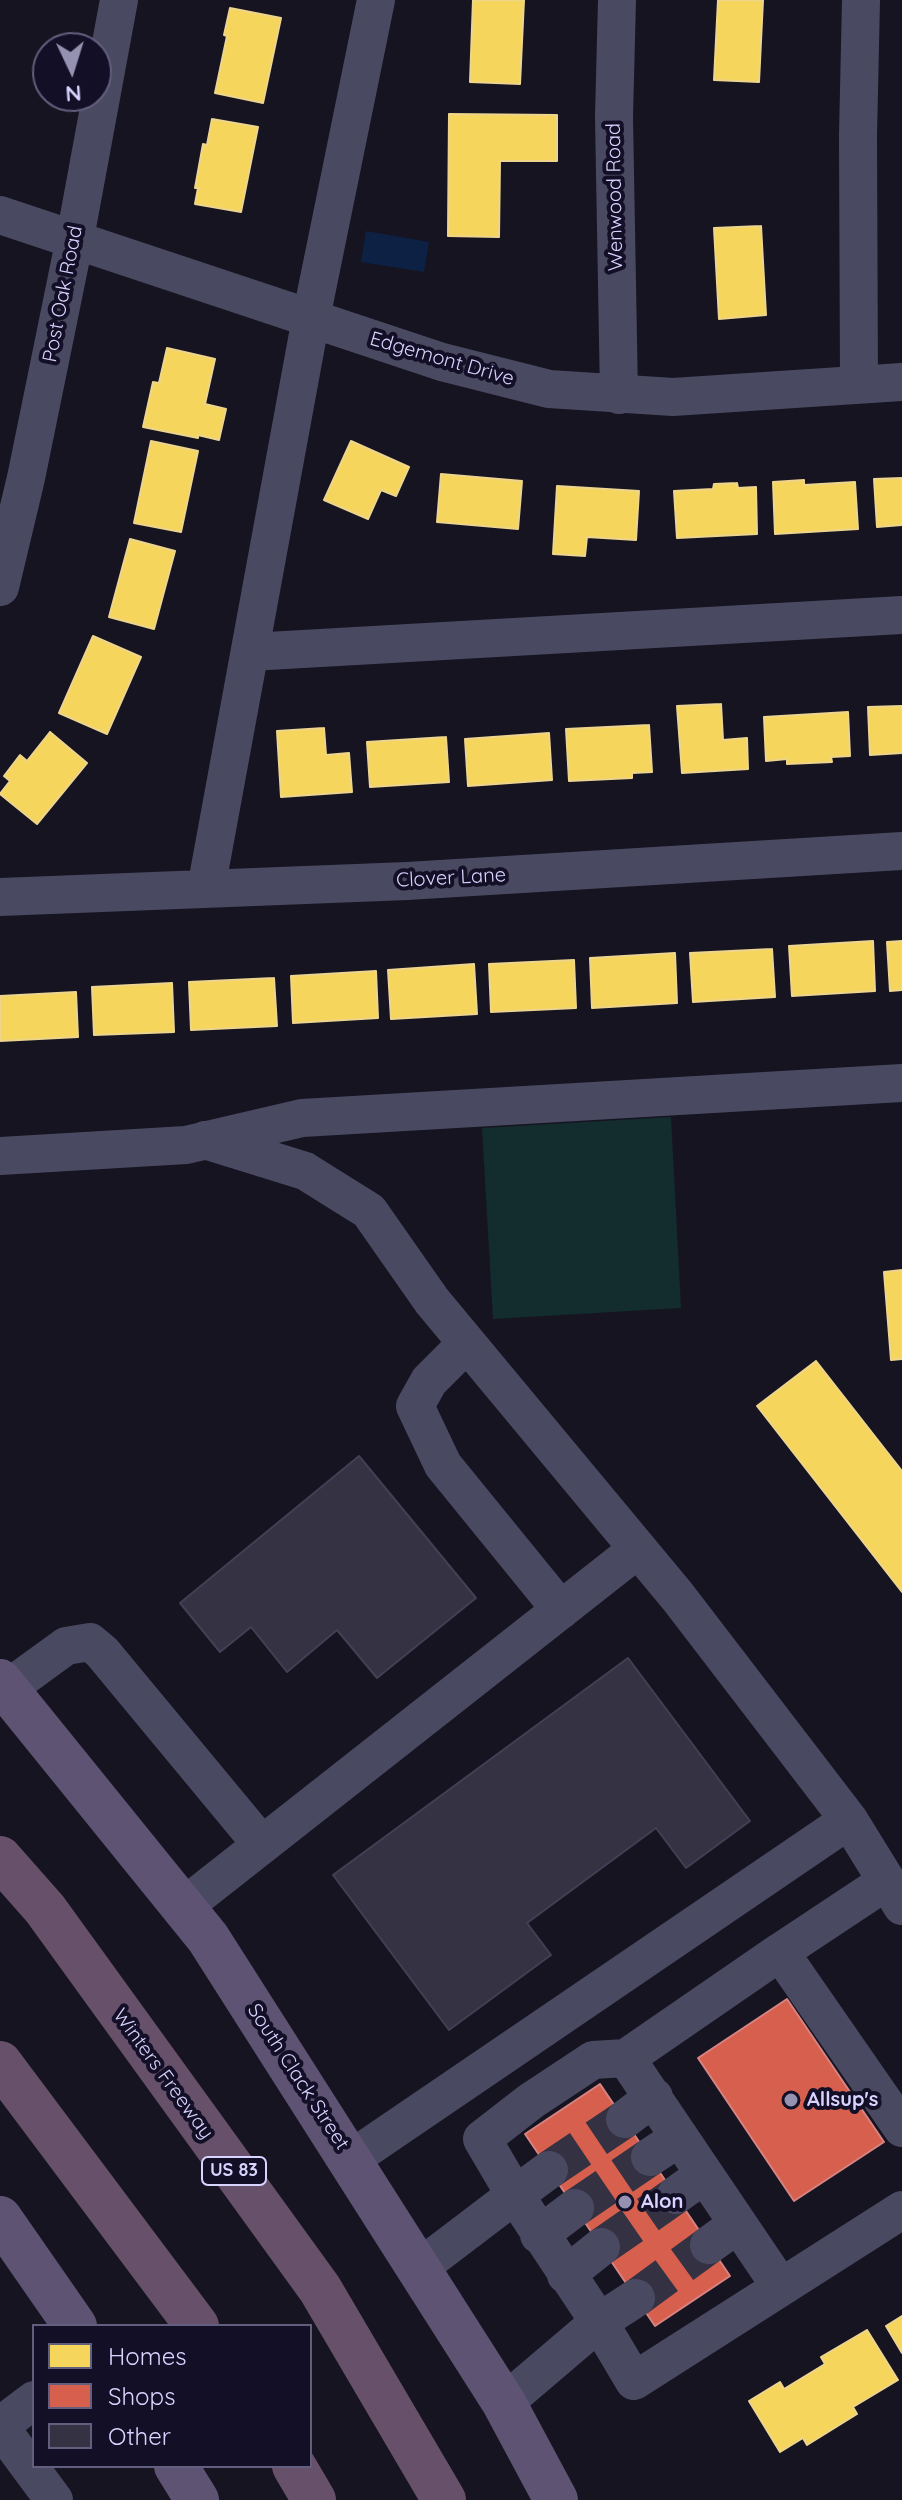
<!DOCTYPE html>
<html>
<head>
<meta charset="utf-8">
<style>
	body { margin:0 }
	#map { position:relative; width:902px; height:2500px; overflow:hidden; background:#161421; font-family:Quicksand,sans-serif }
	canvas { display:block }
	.legend { position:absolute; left:32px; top:2324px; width:280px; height:144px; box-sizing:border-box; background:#130f26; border:2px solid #625e7d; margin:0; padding:10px 14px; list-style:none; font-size:24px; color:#d9d4ff }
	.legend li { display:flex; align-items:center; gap:16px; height:40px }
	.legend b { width:40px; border:2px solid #625e7d }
	.north { position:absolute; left:32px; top:32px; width:80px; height:80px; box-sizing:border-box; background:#130f26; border:2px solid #625e7d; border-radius:50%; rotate:176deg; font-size:22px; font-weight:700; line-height:32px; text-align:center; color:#d9d4ff }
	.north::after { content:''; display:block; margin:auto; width:28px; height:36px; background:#9591b1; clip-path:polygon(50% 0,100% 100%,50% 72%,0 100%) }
</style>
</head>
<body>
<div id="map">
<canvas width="902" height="2500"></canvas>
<ul class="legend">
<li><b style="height:22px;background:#f6d55c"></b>Homes</li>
<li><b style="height:22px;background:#d6604d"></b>Shops</li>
<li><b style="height:22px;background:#343243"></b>Other</li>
</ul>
<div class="north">N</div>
</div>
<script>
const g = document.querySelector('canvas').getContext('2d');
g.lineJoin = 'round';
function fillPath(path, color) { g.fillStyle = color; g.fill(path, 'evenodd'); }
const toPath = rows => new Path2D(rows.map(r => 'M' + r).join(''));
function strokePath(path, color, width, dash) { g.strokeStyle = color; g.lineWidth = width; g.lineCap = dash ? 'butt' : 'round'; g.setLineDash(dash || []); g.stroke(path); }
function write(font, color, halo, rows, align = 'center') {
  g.font = font + ' Quicksand,sans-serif'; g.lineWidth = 8; g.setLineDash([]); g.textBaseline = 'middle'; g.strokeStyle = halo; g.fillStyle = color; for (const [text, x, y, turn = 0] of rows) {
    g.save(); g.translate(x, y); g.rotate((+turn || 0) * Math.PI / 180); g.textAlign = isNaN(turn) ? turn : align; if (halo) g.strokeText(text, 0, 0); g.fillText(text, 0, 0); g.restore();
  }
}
fillPath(toPath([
	[671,1117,681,1308,493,1319,482,1128]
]), '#132c2d');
fillPath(toPath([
	[366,231,429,242,424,272,361,262]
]), '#0d2144');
const homes = toPath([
	[473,0,524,0,520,84,470,82,473,0],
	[718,0,763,0,759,82,714,80,718,0],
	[230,8,281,18,263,103,215,93,227,36,224,35,230,8],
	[449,114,557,115,557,161,500,161,499,237,448,236,449,114],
	[212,119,258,127,241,212,195,204,198,188,195,188,203,144,207,145,212,119],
	[761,226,766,315,719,319,714,228,761,226],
	[167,348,215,359,205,404,226,409,219,440,198,435,198,438,143,427,153,382,159,383,167,348],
	[151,441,198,451,181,532,134,523,151,441],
	[351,441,409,467,396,496,381,490,368,519,324,500,351,441],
	[441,474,522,481,518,529,437,522,441,474],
	[902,478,902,525,877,527,874,479,902,478],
	[804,480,804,485,855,482,858,529,775,534,773,482,804,480],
	[737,483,738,488,756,487,757,534,677,538,674,491,713,489,714,484,737,483],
	[557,486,639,491,636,540,587,537,585,556,553,554,557,486],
	[130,539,175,551,154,629,109,617,130,539],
	[93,636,141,657,107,734,59,713,93,636],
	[721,704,723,740,747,738,748,769,682,773,677,706,721,704],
	[902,706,902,753,870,755,868,707,902,706],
	[848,712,850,756,831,757,832,762,787,764,787,759,766,761,764,717,848,712],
	[649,725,652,772,632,773,632,778,569,781,566,729,649,725],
	[324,728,326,755,349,753,352,792,281,797,277,731,324,728],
	[50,732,87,763,37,824,0,794,10,781,4,776,20,755,27,761,50,732],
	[549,733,552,780,468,786,465,739,549,733],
	[446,737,449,782,370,787,367,742,446,737],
	[873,941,875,991,792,996,789,946,873,941],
	[902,941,902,990,890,991,887,942,902,941],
	[772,949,775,997,693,1002,690,953,772,949],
	[675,953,677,1003,592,1008,590,958,675,953],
	[574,960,576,1008,491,1012,489,964,574,960],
	[474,964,477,1014,391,1019,388,970,474,964],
	[376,971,378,1018,293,1023,291,976,376,971],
	[274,978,277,1026,191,1030,189,982,274,978],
	[172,983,174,1032,94,1035,92,987,172,983],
	[76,992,78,1037,0,1041,0,996,76,992],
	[902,1270,902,1359,891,1360,884,1272,902,1270],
	[816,1361,902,1471,902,1592,757,1406,816,1361],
	[902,2316,902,2353,886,2326,902,2316],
	[867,2330,898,2380,853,2407,857,2414,807,2445,803,2438,780,2452,749,2401,780,2382,784,2389,825,2364,821,2357,867,2330]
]);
fillPath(homes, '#f6d55c');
strokePath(homes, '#edd58d', 2);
const shops = toPath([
	[787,1999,884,2142,794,2201,698,2058,787,1999],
	[600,2084,730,2276,655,2326,525,2134,600,2084]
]);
fillPath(shops, '#d6604d');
strokePath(shops, '#d78382', 2);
const building = toPath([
	[359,1456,476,1598,377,1678,337,1630,287,1672,251,1627,220,1652,180,1603,359,1456],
	[628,1658,750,1821,686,1868,656,1828,527,1923,551,1955,449,2030,333,1875,628,1658]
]);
fillPath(building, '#343243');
strokePath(building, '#433f54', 2);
strokePath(toPath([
	[549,2170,625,2119],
	[575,2208,650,2157],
	[601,2247,676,2195],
	[636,2298,709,2245]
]), '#333142', 38, [38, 19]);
strokePath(toPath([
	[617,0,614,117,619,395],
	[0,215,442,362,549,389,673,397,902,382],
	[859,384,858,136,861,0],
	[0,587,26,478,75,238,119,0],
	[250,652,902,615],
	[206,889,311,318,376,0],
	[0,897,407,881,902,851],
	[205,1140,305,1171,369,1211,432,1301,678,1597,849,1820,902,1906],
	[0,1156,186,1145,302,1118,902,1083],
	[467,1343,429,1381,415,1406,443,1465,561,1610],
	[7,1689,66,1646,90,1642,102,1652,262,1845],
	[887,1881,780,1952,902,2128],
	[183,1907,638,1549],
	[780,1952,626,2058,780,2286],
	[625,2119,654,2097],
	[650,2157,679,2138],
	[351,2159,849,1820],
	[549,2170,515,2195,482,2139,531,2101,593,2060,626,2058],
	[676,2195,704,2175],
	[539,2235,575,2208],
	[709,2245,738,2224],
	[419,2268,515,2195,599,2322,504,2403],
	[566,2275,601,2247],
	[636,2298,599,2322,634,2381,902,2210],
	[0,2426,34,2400],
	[0,2427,54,2500]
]), '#4a4962', 38);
strokePath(toPath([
	[0,1681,208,1938,504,2403,556,2500],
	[0,2218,75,2326],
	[176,2466,197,2500]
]), '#5e5373', 44);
strokePath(toPath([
	[0,1858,45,1909,320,2289,444,2500],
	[0,2063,197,2326],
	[294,2466,314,2500]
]), '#67516a', 44);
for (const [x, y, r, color] of [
	[791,2100,8,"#9591b1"],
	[625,2202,8,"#9591b1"]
]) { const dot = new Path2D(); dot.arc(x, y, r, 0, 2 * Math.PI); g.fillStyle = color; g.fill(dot); strokePath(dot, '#130f26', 3); }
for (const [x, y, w] of [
	[234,2171,64]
]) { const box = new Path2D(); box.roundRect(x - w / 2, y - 14, w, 28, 6); g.fillStyle = '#130f26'; g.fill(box); strokePath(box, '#d9d4ff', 2); }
write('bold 18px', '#d9d4ff', null, [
	["US 83",234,2171]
]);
write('20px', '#d9d4ff', '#130f26', [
	["Wenwood Road",615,197,-91],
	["Post Oak Road",63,294,-79],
	["Edgemont Drive",442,359,16],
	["Clover Lane",451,878,-3],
	["Winters Freeway",163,2074,54],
	["South Clack Street",298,2077,57]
]);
write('bold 20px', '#d9d4ff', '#130f26', [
	["Allsup's",807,2100],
	["Alon",641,2202]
], 'left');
</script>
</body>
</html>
